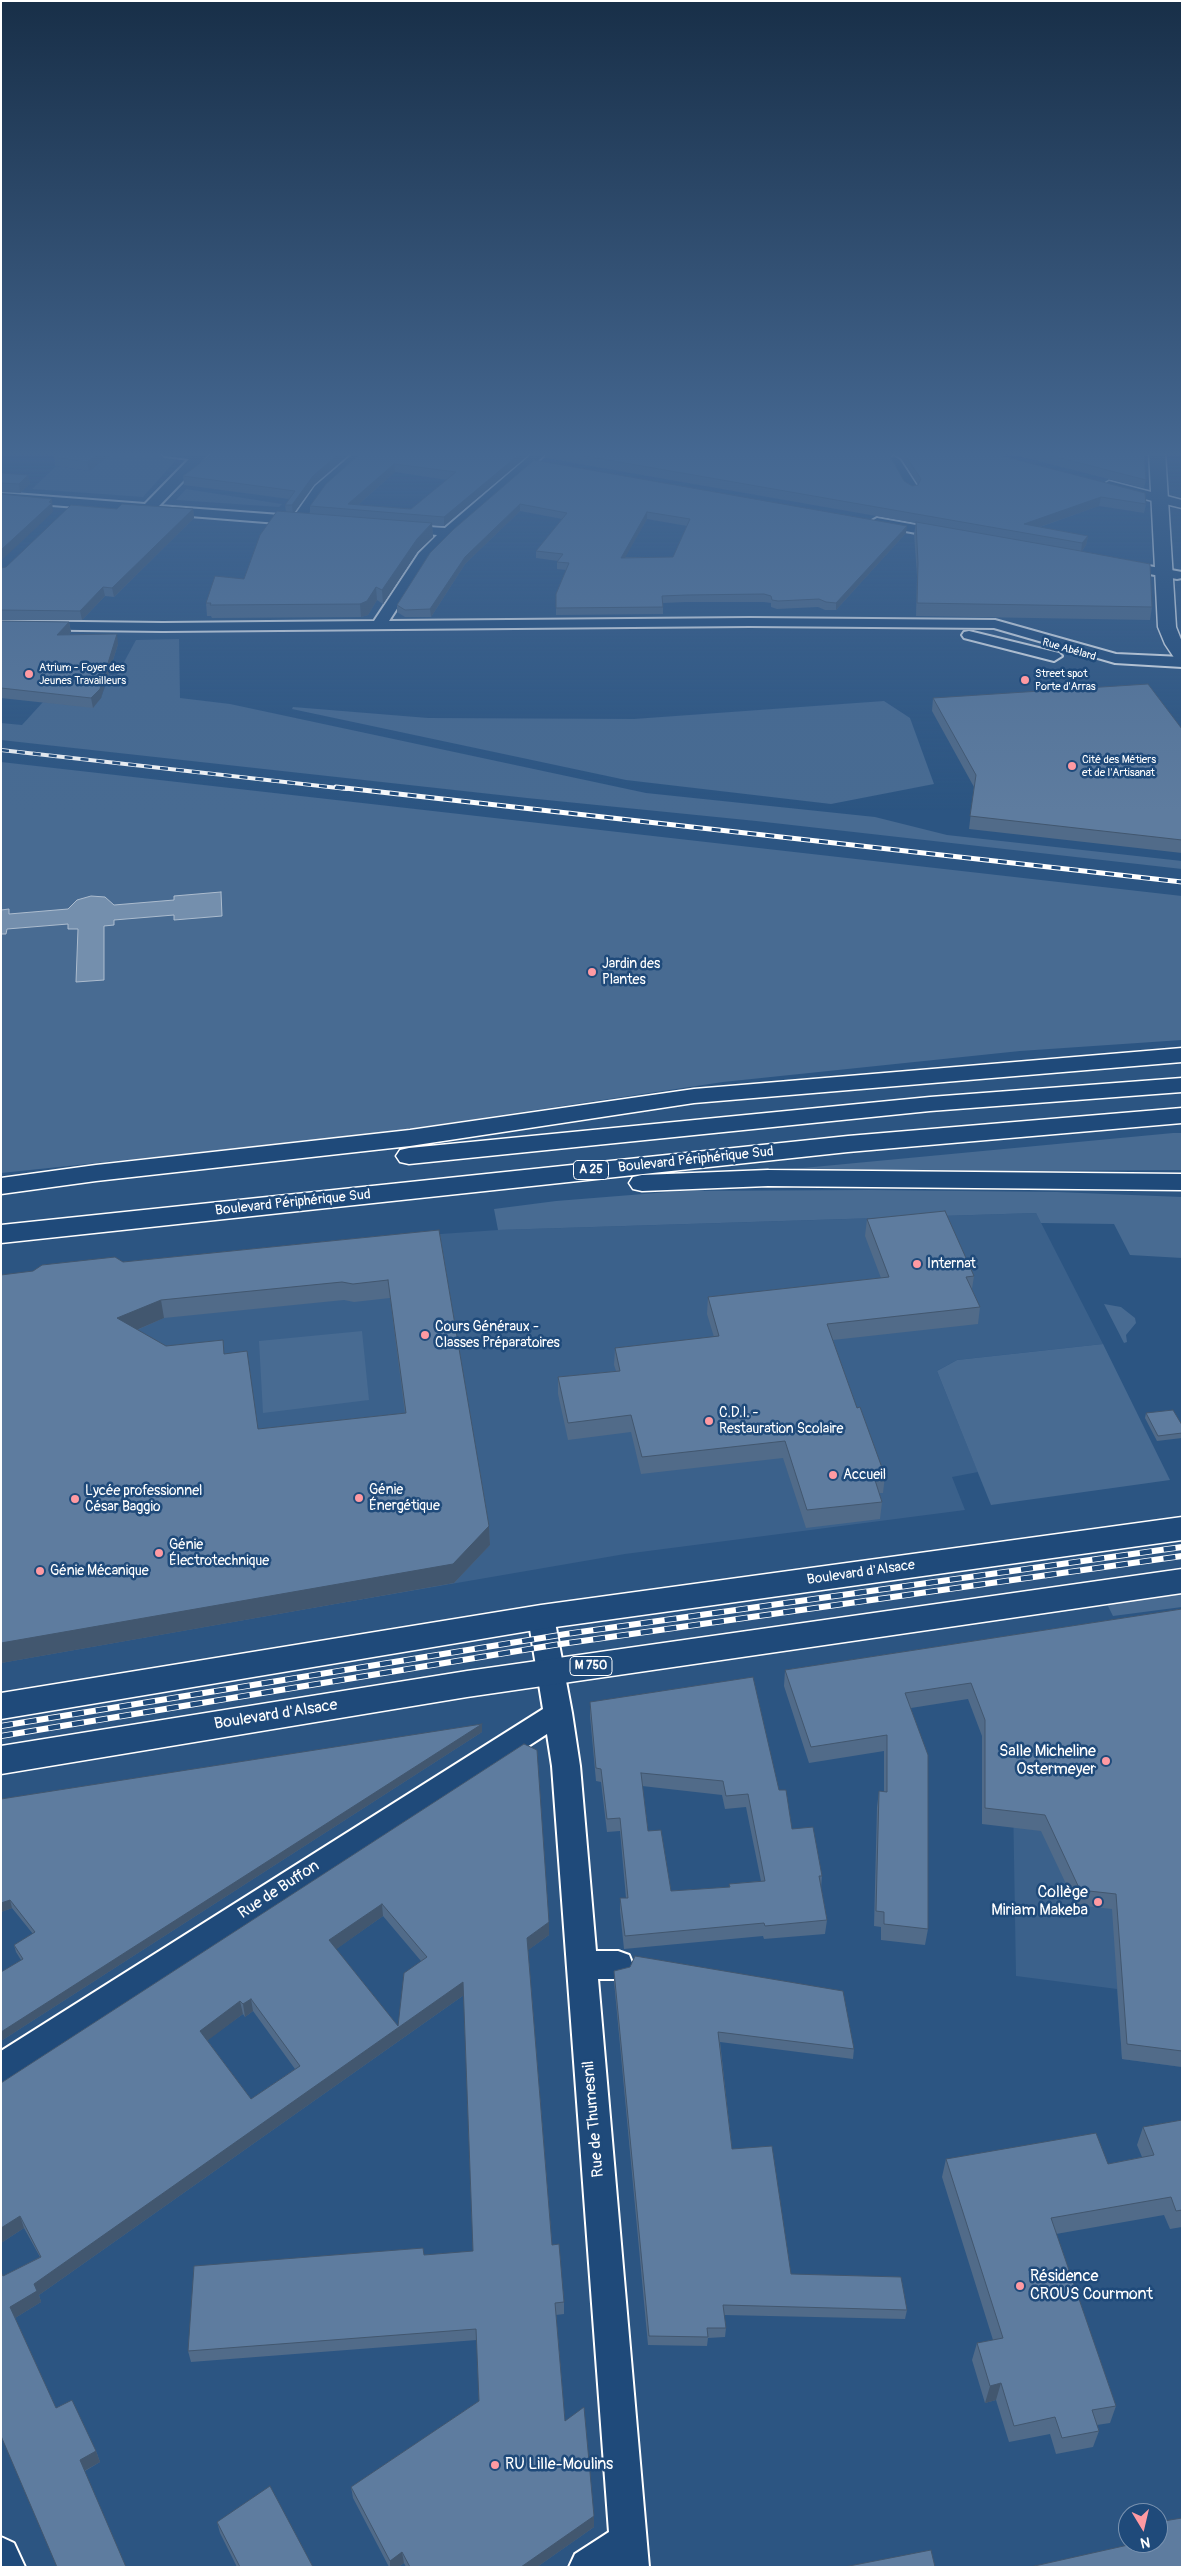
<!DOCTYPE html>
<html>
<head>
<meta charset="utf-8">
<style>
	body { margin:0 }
	#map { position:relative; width:1183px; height:2568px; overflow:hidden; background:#2c5582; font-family:Pangolin,sans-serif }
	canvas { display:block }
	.frame { position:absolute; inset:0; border:2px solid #fff; pointer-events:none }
	.north { position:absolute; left:1118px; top:2503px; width:50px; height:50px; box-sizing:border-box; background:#1f4a7a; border:1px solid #7992af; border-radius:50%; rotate:171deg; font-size:14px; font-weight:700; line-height:20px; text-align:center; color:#fff }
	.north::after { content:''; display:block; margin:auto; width:18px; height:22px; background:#ff9aa2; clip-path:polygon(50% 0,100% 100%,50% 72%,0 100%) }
</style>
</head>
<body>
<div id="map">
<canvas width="1183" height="2568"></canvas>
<div class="frame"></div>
<div class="north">N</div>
</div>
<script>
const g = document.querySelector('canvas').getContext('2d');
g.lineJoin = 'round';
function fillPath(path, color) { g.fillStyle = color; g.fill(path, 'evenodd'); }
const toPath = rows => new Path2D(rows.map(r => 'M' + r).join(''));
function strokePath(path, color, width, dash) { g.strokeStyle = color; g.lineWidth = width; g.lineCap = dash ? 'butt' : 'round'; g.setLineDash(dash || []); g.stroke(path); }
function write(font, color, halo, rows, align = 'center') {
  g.font = font + ' Pangolin,sans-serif'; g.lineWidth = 5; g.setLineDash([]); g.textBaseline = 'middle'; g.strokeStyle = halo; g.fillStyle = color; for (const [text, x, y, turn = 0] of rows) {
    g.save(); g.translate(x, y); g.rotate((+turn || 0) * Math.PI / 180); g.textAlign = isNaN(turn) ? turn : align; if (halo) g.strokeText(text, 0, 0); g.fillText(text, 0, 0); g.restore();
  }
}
fillPath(toPath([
	[1036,1213,1103,1344,957,1360,937,1371,978,1472,952,1477,965,1510,625,1554,242,1620,1,1279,412,1236,498,1230],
	[1182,1624,1182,2067,1122,2059,1117,1989,1016,1976,1012,1740]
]), '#3b618b');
fillPath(toPath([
	[114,452,140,452,172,456,176,460,143,497,32,489,56,466,89,471],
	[186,489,282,504,279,507,176,500],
	[179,639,180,698,230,704,646,793,875,817,947,835,1182,861,1182,869,756,821,527,798,1,740,1,723,22,725,43,702,93,707,101,698,109,675,117,675,136,640],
	[884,701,910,718,934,784,831,804,626,780,292,709,293,707,428,718,634,719],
	[1,762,1182,896,1182,1040,1020,1051,723,1082,375,1134,1,1173],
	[1173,1133,1182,1133,1182,1170,750,1173],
	[869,1190,1057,1192,1182,1197,1182,1258,1130,1255,1114,1224,1041,1223,1036,1213,498,1230,494,1209,556,1201,681,1191],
	[1104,1304,1121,1307,1135,1318,1136,1323,1126,1335,1127,1342,1124,1343],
	[362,1331,369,1400,263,1413,259,1341],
	[1103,1344,1170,1480,991,1505,937,1371,957,1360],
	[1181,1594,1182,1607,1113,1616,1107,1604]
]), '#486b92');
const water = toPath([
	[221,892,222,916,174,920,174,915,114,920,114,925,104,926,104,980,76,982,78,929,68,929,68,924,7,929,6,934,1,934,1,910,9,909,9,914,68,909,77,900,91,896,105,897,114,905,174,900,174,896,221,892]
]);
fillPath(water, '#748fad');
strokePath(water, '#acbcce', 1);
const street = toPath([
	[159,452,211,452,159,506,294,516,315,486,355,452,369,452,325,492,306,518,310,521,303,525,1,501,1,493,145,504,189,459,165,456,159,452],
	[534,452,548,452,453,535,429,559,389,621,750,618,995,620,1116,654,1182,657,1182,667,1115,663,994,628,750,626,163,631,1,629,1,621,163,623,374,621,419,553,437,535,397,531,395,528,397,525,445,528,534,452],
	[894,456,900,460,919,489,917,492,912,493,905,489,888,460,894,456],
	[877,518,944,530,951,534,944,538,872,525,870,522,877,518],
	[1121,561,1182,572,1182,578,1177,579,1116,568,1114,565,1116,562,1121,561],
	[969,631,1059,653,1062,656,1054,661,964,638,962,635,964,632,969,631],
	[541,1607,550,1610,554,1617,572,1713,580,1766,596,1951,618,1951,629,1955,633,1965,629,1975,618,1979,598,1979,649,2567,569,2567,575,2554,609,2532,552,1766,547,1734,12,2079,1,2084,1,2051,543,1709,528,1617,532,1610,541,1607],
	[1,2537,14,2543,25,2567,1,2567,1,2537]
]);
const secondary = toPath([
	[1109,481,1182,500,1182,508,1103,489,1101,486,1109,481]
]);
const primary = toPath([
	[1149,452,1165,452,1176,627,1182,642,1182,660,1175,659,1165,644,1158,627,1149,452],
	[1182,1517,1182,1540,541,1629,1,1719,1,1693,541,1605,1182,1517],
	[1182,1569,1182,1593,467,1697,1,1774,1,1746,467,1671,1182,1569]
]);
const highway = toPath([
	[1182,1048,1182,1062,694,1103,410,1146,96,1181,1,1194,1,1178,96,1165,410,1130,694,1089,1182,1048],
	[1182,1078,1182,1092,930,1111,409,1164,400,1162,396,1156,400,1150,409,1148,930,1097,1182,1078],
	[1182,1108,1182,1123,848,1152,1,1243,1,1225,848,1136,1182,1108],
	[768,1170,1182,1174,1182,1190,768,1186,642,1191,633,1189,629,1183,633,1177,642,1175,768,1170]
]);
strokePath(street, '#fff', 4);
strokePath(secondary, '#fff', 3);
strokePath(primary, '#fff', 3);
strokePath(highway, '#fff', 3);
fillPath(street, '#1f4a7a');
fillPath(secondary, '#1f4a7a');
fillPath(primary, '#1f4a7a');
fillPath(highway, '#1f4a7a');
const railFar2 = toPath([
	[1,750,347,789]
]);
const railFar1 = toPath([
	[336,787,1182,882]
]);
const rail = toPath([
	[1,1726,566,1634,1182,1547],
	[1,1736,554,1645,1182,1556]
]);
strokePath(railFar2, '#fff', 4);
strokePath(railFar1, '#fff', 5);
strokePath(rail, '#fff', 6);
strokePath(railFar2, '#1f4a7a', 2.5, [8]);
strokePath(railFar1, '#1f4a7a', 3, [9]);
strokePath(rail, '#1f4a7a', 4.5, [12]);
fillPath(toPath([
	[114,452,89,471,55,466,54,457],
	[362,452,532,452,444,526,432,525,433,537,417,552,383,604,377,600,368,615,361,617,212,618,211,616,207,616,206,603,244,579,286,512,285,505,289,499,184,485,183,476,314,485,294,513,310,514,310,506],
	[395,472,447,480,411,509,358,505],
	[545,452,987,452,1146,504,1144,513,1099,506,1040,527,1088,536,1086,545,1082,551,1152,607,1150,620,916,616,917,576,914,534,916,523,545,458],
	[893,454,902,459,918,485,912,486,904,481,890,457],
	[1002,452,1144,452,1146,480,1144,488],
	[534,460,906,533,836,610,825,610,818,607,777,609,771,607,771,603,764,602,685,602,663,603,663,614,556,615,556,594,566,570,557,569,557,562,558,561,536,558,536,551,562,519,520,511,465,564,431,617,405,617,397,612,397,605],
	[647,519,687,526,673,557,625,557],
	[1,473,28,475,30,484,20,493,1,492],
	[117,509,193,509,194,518,114,597,105,596,82,620,1,620,1,568,6,567],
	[1,621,69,622,71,632,68,635,118,644,101,698,93,708,1,698],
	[933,698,1182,729,1182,853,969,829,974,787,932,711],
	[867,1219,974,1276,972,1289,980,1307,978,1324,833,1340,857,1408,885,1476,883,1493,879,1493,882,1502,880,1519,806,1528,783,1458,641,1474,631,1432,568,1440,558,1394,558,1377,616,1371,614,1365,615,1348,714,1337,707,1314,708,1297,881,1278,865,1236],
	[439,1230,489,1526,490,1545,454,1583,1,1663,123,1262],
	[390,1298,405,1413,258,1429,225,1354,166,1346,137,1330,164,1318,344,1300,354,1302],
	[1146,1413,1182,1425,1182,1438,1157,1441,1145,1418],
	[1182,1609,1182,2067,1122,2059,1112,1909,1076,1905,1041,1831,982,1824,982,1736,968,1699,911,1708,928,1929,925,1945,881,1940,881,1927,874,1926,877,1807,879,1791,884,1791,884,1751,809,1763,784,1686,785,1670],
	[590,1702,779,1790,792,1829,822,1876,821,1888,827,1920,825,1934,764,1939,763,1936,624,1949,620,1911,620,1898,626,1898,620,1831,607,1832,601,1782,596,1781,590,1716],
	[642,1786,722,1795,725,1809,746,1807,761,1881,729,1884,729,1887,671,1891,648,1831],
	[482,1732,1,2041,1,1972,21,1960,16,1952,14,1945,33,1934,12,1908,1,1912,1,1799],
	[524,1744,549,1935,528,1950,552,2245,564,2302,564,2314,556,2315,565,2421,594,2516,594,2527,537,2567,406,2567,404,2563,398,2567,389,2567,353,2498,351,2487,479,2401,477,2340,191,2362,188,2351,473,2251,464,1995,39,2295,41,2302,15,2318,56,2408,96,2451,100,2462,85,2471,57,2567,3,2276,40,2257,24,2228,1,2243,1,2083],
	[383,1916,421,1961,398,2026,336,1949],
	[253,2011,295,2069,251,2099,207,2040,243,2014,245,2017],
	[614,1971,854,2049,853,2059,720,2042,732,2149,791,2274,907,2310,905,2319,724,2315,726,2328,725,2337,708,2338,707,2346,648,2345,614,1981],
	[1182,2120,1182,2227,1170,2229,1164,2215,1056,2234,1116,2406,1110,2423,1097,2425,1099,2431,1093,2447,1056,2454,1050,2434,1009,2442,996,2400,985,2403,972,2360,977,2343,993,2340,942,2177,946,2159,1108,2164,1142,2157,1137,2145,1143,2127],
	[217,2522,313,2567,237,2567,220,2533]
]), '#516b89');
fillPath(toPath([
	[101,452,114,452,89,471,87,462],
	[341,452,352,452,314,485,293,514,292,505,313,476],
	[522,452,532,452,444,526,444,517],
	[887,452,893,452,893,454,886,460],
	[394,464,395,472,352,510,348,504],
	[28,475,30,484,20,493,19,484],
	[1101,497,1099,506,1022,533,1024,524],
	[52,499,53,512,1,561,1,550],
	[520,504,520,511,465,564,431,617,430,609,465,557],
	[193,509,194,518,114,597,112,588],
	[647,512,647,519,621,565,621,558],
	[432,523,433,537,417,552,383,604,382,590,417,539],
	[907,526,906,533,836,610,836,603],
	[1088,536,1086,545,1081,552,1082,543],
	[103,587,105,596,82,620,80,611],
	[376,587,377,600,368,615,361,617,360,604],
	[69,622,71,632,59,645,57,635],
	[117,634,118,644,101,698,93,708,91,698],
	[161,1300,164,1318,120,1337,117,1318],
	[489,1526,490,1545,454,1583,1,1663,1,1643],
	[482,1724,482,1732,1,2041,1,2032],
	[10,1900,12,1908,1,1912,1,1903],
	[382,1904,383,1916,331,1953,329,1940],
	[549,1922,549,1935,527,1951,527,1938],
	[463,1982,464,1995,39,2295,41,2302,15,2318,10,2307,34,2284],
	[251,1999,253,2011,245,2017,243,2004],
	[240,2001,243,2014,203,2044,200,2031],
	[20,2216,24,2228,1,2243,1,2228],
	[1001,2383,996,2400,985,2403,990,2386],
	[96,2451,100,2462,84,2471,80,2460],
	[594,2516,594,2527,537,2567,521,2567],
	[402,2552,404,2563,398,2567,390,2567,390,2561]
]), '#42576f');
const building = toPath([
	[61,452,101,452,87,462,54,457,61,452],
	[215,452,341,452,313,476,292,505,285,505,295,491,183,476,215,452],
	[362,452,522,452,444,517,310,506,326,484,362,452],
	[394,464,456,472,411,509,348,504,394,464],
	[562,452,888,452,904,481,912,486,918,485,921,479,903,452,987,452,1145,493,1146,504,1101,497,1024,524,1088,536,1082,543,562,452],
	[1037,452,1144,452,1146,480,1037,452],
	[534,460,907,526,836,603,826,602,819,599,778,601,772,600,771,596,764,594,686,595,662,596,663,607,556,608,556,594,569,563,557,562,563,554,536,551,567,513,520,504,465,557,430,609,405,610,397,605,430,553,454,529,534,460],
	[647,512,690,519,673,557,621,558,647,512],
	[1,473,28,475,19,484,1,483,1,473],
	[1,494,52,499,49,502,52,503,1,550,1,494],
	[122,504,193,509,112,588,103,587,80,611,1,610,1,568,6,567,71,505,117,509,122,504],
	[277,511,432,523,417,539,382,590,376,587,367,601,360,604,210,605,211,603,206,603,215,576,244,579,260,535,277,511],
	[916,522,1075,550,1150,564,1152,607,917,603,918,563,916,522],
	[1,621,69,622,57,635,117,634,100,689,91,698,1,688,1,621],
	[1148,684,1182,729,1182,840,970,816,976,775,933,698,1148,684],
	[945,1211,974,1276,966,1277,980,1307,827,1324,857,1408,860,1407,885,1476,874,1477,882,1502,807,1510,785,1441,642,1457,631,1415,568,1423,558,1377,620,1371,615,1348,719,1336,708,1297,889,1277,867,1219,945,1211],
	[439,1230,489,1526,453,1564,1,1643,1,1275,33,1271,42,1265,115,1257,123,1262,439,1230],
	[388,1280,406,1413,258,1429,247,1351,224,1354,223,1340,166,1346,117,1318,161,1300,342,1282,353,1284,388,1280],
	[1173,1410,1182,1425,1182,1433,1158,1436,1146,1413,1173,1410],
	[1182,1609,1182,2051,1127,2044,1116,1894,1080,1890,1045,1815,985,1808,985,1720,971,1683,905,1693,928,1755,928,1929,884,1924,884,1912,876,1911,879,1791,887,1792,887,1735,811,1747,785,1670,1182,1609],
	[753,1677,779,1790,786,1790,792,1829,813,1827,822,1876,819,1876,827,1920,765,1926,764,1923,625,1936,620,1898,628,1898,620,1818,607,1819,601,1769,596,1768,590,1702,753,1677],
	[641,1773,723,1781,726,1796,748,1794,765,1881,729,1884,730,1887,671,1891,661,1830,648,1831,641,1773],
	[482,1724,1,2032,1,1972,23,1959,14,1945,35,1932,10,1900,1,1903,1,1799,482,1724],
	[524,1744,537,1750,549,1922,527,1938,552,2245,559,2244,564,2302,555,2303,565,2421,584,2407,594,2516,521,2567,410,2567,402,2552,390,2561,351,2487,479,2401,476,2329,188,2351,194,2266,423,2248,424,2255,473,2251,463,1982,34,2284,37,2291,10,2307,56,2408,72,2400,96,2451,80,2460,126,2567,57,2567,1,2436,1,2272,3,2276,41,2257,20,2216,1,2228,1,2083,524,1744],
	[382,1904,427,1957,404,1973,398,2026,329,1940,382,1904],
	[251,1999,300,2066,251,2099,200,2031,240,2001,243,2004,251,1999],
	[635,1956,843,1991,854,2049,718,2032,732,2149,772,2146,791,2274,901,2277,907,2310,723,2305,726,2328,707,2328,708,2337,649,2336,614,1971,630,1967,635,1956],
	[1182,2120,1182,2210,1176,2211,1171,2197,1051,2218,1116,2406,1092,2410,1099,2431,1062,2438,1055,2417,1014,2426,1001,2383,990,2386,977,2343,1003,2338,946,2159,1096,2133,1108,2164,1154,2155,1143,2127,1182,2120],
	[270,2486,313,2567,240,2567,217,2522,270,2486],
	[1182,2518,1182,2567,1030,2567,1137,2543,1158,2543,1158,2522,1182,2518],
	[931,2550,935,2567,844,2567,931,2550]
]);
fillPath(building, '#5e7c9f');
strokePath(building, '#42576f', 1);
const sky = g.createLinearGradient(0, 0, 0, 811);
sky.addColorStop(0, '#182f48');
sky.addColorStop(0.56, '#456892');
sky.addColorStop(1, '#45689200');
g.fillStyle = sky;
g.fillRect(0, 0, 1183, 811);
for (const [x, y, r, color] of [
	[29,674,5,"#ff9aa2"],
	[1025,680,5,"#ff9aa2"],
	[1072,766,5,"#ff9aa2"],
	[592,972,5,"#ff9aa2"],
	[917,1264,5,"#ff9aa2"],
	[425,1335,5,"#ff9aa2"],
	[709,1421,5,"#ff9aa2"],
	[833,1475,5,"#ff9aa2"],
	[359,1498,5,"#ff9aa2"],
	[75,1499,5,"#ff9aa2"],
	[159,1553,5,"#ff9aa2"],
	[40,1571,5,"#ff9aa2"],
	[1106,1761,5,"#ff9aa2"],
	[1098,1902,5,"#ff9aa2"],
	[1020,2286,5,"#ff9aa2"],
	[495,2465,5,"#ff9aa2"]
]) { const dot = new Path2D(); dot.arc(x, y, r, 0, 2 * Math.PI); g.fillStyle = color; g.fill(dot); strokePath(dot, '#1f4a7a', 2); }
write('11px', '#fff', '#1f4a7a', [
	["Rue Abélard",1069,650,16]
]);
write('11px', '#fff', '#1f4a7a', [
	["Atrium - Foyer des",39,668],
	["Jeunes Travailleurs",39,681],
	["Street spot",1035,674],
	["Porte d'Arras",1035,687],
	["Cité des Métiers",1082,760],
	["et de l'Artisanat",1082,773]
], 'left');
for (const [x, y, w] of [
	[591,1170,35],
	[591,1666,42]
]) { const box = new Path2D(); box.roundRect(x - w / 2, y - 9.5, w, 19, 4); g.fillStyle = '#1f4a7a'; g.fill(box); strokePath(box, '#fff', 1); }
write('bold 12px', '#fff', null, [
	["A 25",591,1170],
	["M 750",591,1666]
]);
write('14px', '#fff', '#1f4a7a', [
	["Jardin des",602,964],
	["Plantes",602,980],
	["Internat",927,1264],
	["Cours Généraux -",435,1327],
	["Classes Préparatoires",435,1343],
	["C.D.I. -",719,1413],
	["Restauration Scolaire",719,1429],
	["Accueil",843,1475],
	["Génie",369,1490],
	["Énergétique",369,1506],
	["Lycée professionnel",85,1491],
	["César Baggio",85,1507],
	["Génie",169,1545],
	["Électrotechnique",169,1561],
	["Génie Mécanique",50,1571]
], 'left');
write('14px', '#fff', '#1f4a7a', [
	["Boulevard Périphérique Sud",696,1160,-6],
	["Boulevard Périphérique Sud",293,1203,-6],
	["Boulevard d'Alsace",861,1573,-8]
]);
write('16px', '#fff', '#1f4a7a', [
	["Boulevard d'Alsace",276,1715,-9],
	["Rue de Buffon",279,1890,-33],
	["Rue de Thumesnil",594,2119,-95]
]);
write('16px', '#fff', '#1f4a7a', [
	["Salle Micheline",1096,1752],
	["Ostermeyer",1096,1770],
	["Collège",1088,1893],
	["Miriam Makeba",1088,1911],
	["Résidence",1030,2277,"left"],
	["CROUS Courmont",1030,2295,"left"],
	["RU Lille-Moulins",505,2465,"left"]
], 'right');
</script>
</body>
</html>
